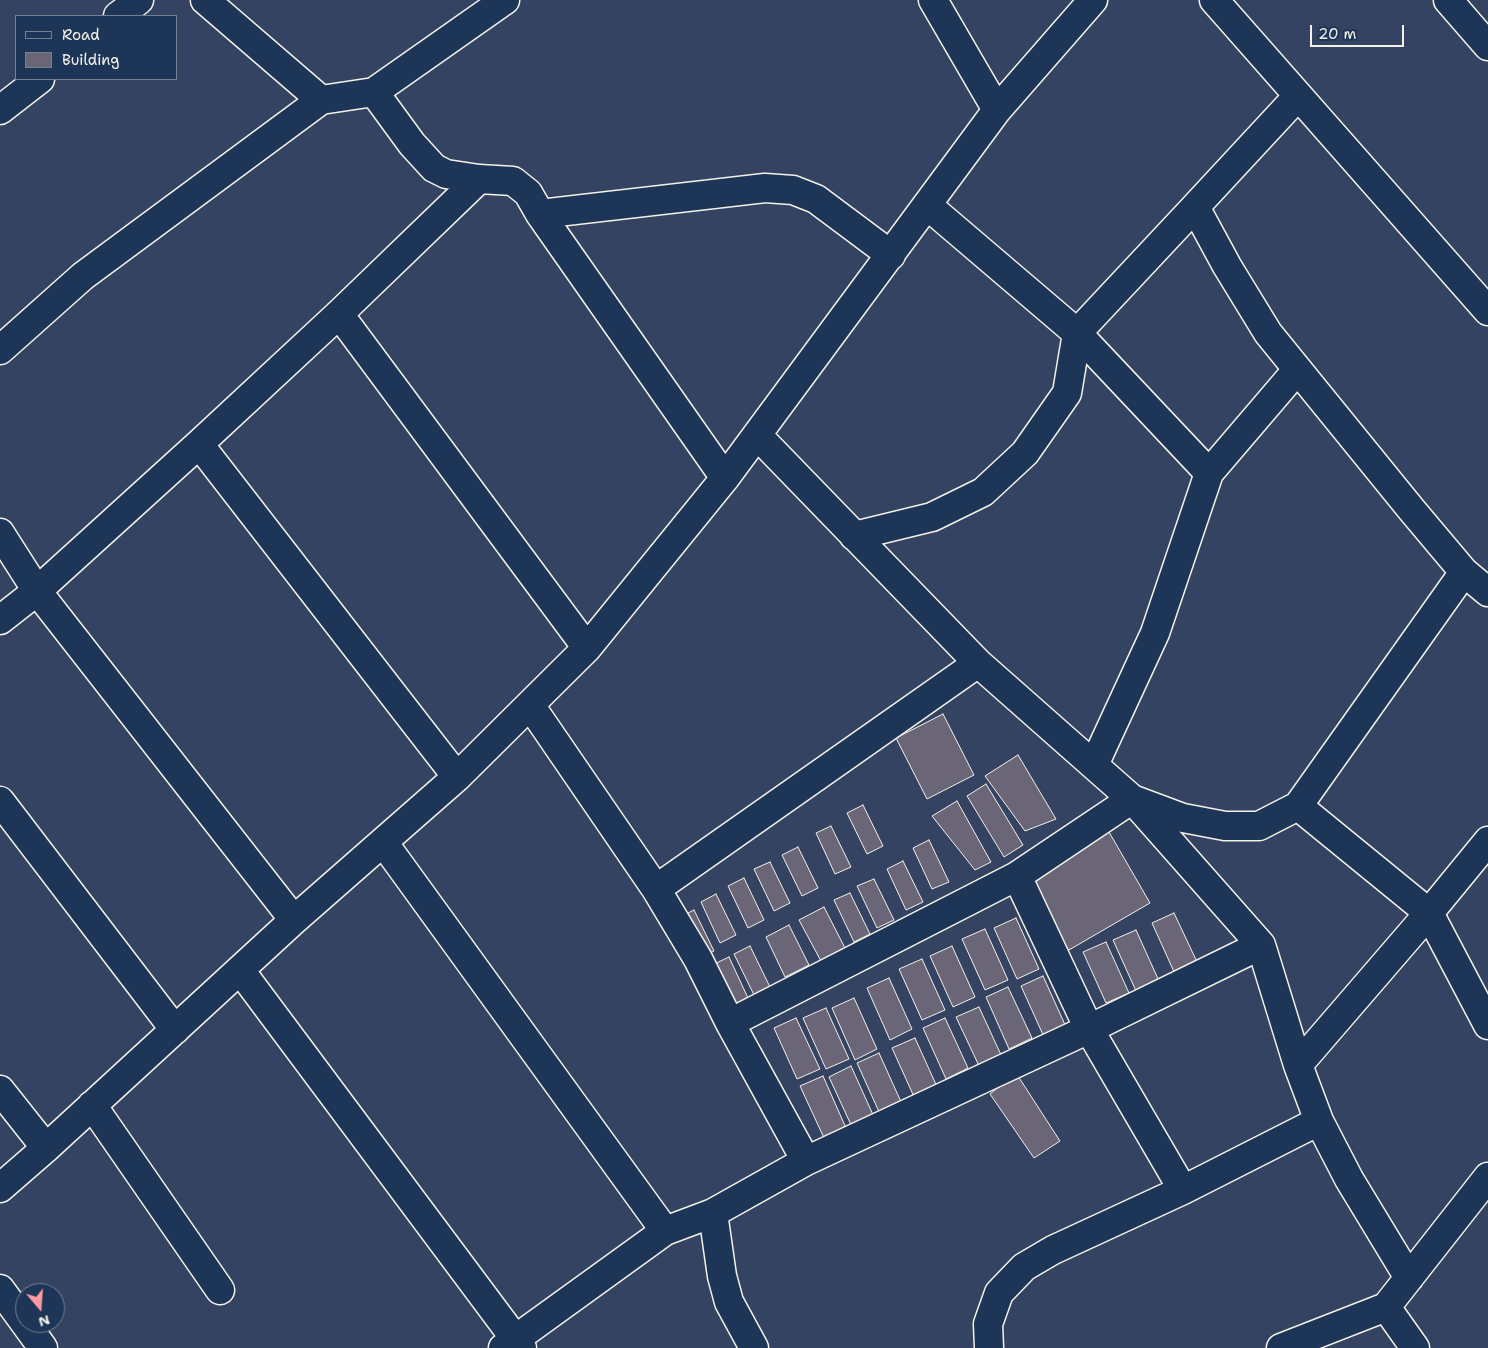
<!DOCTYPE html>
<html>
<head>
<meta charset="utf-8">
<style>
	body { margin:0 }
	#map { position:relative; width:1488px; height:1348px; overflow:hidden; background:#344361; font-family:"Shantell Sans",sans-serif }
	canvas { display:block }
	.legend { position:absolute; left:15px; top:15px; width:162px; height:65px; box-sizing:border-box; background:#1d3557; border:1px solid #738091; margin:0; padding:6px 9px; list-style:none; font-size:15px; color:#f4f1e8 }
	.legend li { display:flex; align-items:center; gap:10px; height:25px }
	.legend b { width:25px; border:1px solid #738091 }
	.north { position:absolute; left:15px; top:1283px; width:50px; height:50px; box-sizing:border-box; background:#1d3557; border:1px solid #738091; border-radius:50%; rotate:162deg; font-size:14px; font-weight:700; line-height:20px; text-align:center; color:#f4f1e8 }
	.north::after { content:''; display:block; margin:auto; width:18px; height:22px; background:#ff9aa2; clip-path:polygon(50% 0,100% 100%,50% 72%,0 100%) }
	.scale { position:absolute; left:1310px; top:25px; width:94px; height:22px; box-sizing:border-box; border:2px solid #f4f1e8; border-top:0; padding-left:6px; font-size:15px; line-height:18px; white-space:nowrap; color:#f4f1e8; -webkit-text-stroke:4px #1d3557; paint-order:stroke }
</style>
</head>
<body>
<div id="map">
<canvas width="1488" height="1348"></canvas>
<ul class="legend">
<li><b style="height:6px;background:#1d3557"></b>Road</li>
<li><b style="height:14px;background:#6a6577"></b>Building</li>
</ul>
<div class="north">N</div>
<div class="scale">20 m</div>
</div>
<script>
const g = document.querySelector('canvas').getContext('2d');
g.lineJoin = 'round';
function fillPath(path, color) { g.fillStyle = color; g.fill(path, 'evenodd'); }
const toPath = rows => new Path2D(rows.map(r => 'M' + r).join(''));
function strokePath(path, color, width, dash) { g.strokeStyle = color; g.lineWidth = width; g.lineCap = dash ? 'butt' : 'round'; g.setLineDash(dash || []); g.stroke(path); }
const building = toPath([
	[943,714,974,775,927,799,896,738,943,714],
	[1018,755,1056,819,1025,831,985,776,1018,755],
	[986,784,1023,845,1004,857,967,796,986,784],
	[957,801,991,862,975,870,932,816,957,801],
	[863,805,883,846,867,854,847,813,863,805],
	[831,826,851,867,835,874,816,833,831,826],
	[1109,832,1150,903,1062,954,1020,883,1109,832],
	[929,840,949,882,932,889,913,848,929,840],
	[798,847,818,888,802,896,782,855,798,847],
	[903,861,923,902,906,910,887,869,903,861],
	[770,862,790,903,774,911,754,869,770,862],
	[744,878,764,920,748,928,728,886,744,878],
	[874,879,894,920,877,928,857,886,874,879],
	[850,893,870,934,854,942,834,900,850,893],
	[716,894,736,935,720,943,701,902,716,894],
	[824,907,846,950,822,963,799,920,824,907],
	[694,910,714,951,698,959,678,918,694,910],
	[1174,913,1198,964,1175,974,1152,923,1174,913],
	[1016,918,1039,969,1017,979,994,928,1016,918],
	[789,925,809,965,785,977,766,937,789,925],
	[985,929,1008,980,985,990,962,939,985,929],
	[1136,930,1159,981,1136,991,1113,940,1136,930],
	[1106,942,1129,993,1106,1003,1083,952,1106,942],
	[750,946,770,987,754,995,734,954,750,946],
	[952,946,975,997,953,1007,930,956,952,946],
	[729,957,748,998,732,1006,712,965,729,957],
	[922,959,945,1010,922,1020,899,969,922,959],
	[1043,976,1066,1027,1044,1037,1021,986,1043,976],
	[889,978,912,1029,890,1040,867,988,889,978],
	[1008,987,1032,1038,1009,1049,986,997,1008,987],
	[854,998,877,1049,855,1060,832,1008,854,998],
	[979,1007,1002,1057,980,1068,956,1017,979,1007],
	[826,1008,849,1059,826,1069,803,1018,826,1008],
	[796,1018,820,1069,797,1079,774,1028,796,1018],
	[945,1018,968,1068,946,1079,923,1028,945,1018],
	[915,1038,938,1089,915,1099,892,1048,915,1038],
	[879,1053,902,1104,880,1114,857,1063,879,1053],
	[851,1066,874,1117,852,1127,829,1077,851,1066],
	[1016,1073,1060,1141,1034,1158,990,1094,1016,1073],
	[823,1076,846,1128,824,1138,800,1086,823,1076]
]);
fillPath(building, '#6a6577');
strokePath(building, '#f4f1e8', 1);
const minor = toPath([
	[205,0,321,100],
	[933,0,997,110],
	[1214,0,1488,311],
	[1448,0,1488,46],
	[118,16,139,0],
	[374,92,412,144,434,168,446,174,479,179,513,181,528,193,540,214,725,478],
	[1298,96,1195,207,1227,266,1268,333,1411,509,1464,572,1488,592],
	[0,110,40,79],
	[927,205,1077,333,1195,207],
	[540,214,765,188,793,190,816,199,891,255],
	[339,314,587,648],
	[0,350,83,276,321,100,374,92,505,0],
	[199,444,457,777],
	[0,533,37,591,294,920],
	[854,536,932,517,983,492,1025,453,1067,393,1077,333,1209,473,1297,370],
	[0,620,37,591,199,444,339,314,479,179],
	[978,663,1132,799,1261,945,1298,1065,1319,1121,1349,1179,1409,1278],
	[530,705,656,889,698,959,730,1023,806,1161],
	[1094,765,1155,633,1209,473],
	[0,801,175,1030],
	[1488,841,1429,913,1488,1025],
	[383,842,665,1231,503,1348],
	[1017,876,1089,1029,1183,1190],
	[656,889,978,663,757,435],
	[240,970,522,1348],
	[730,1023,1017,876,1132,799,1183,818,1225,826,1259,826,1298,806],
	[1298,1065,1429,913,1298,806,1464,572],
	[0,1090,46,1148],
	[92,1105,220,1290],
	[0,1188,46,1148,294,920,457,777,587,648,725,478,997,110,1093,0],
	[713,1213,722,1276,729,1302,754,1348],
	[665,1231,713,1213,806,1161,1089,1029,1261,945],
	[0,1289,43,1348],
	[1386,1307,1415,1348],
	[989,1348,988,1324,999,1293,1024,1267,1053,1250,1183,1190,1319,1121],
	[1281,1348,1386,1307,1488,1177]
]);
strokePath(minor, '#f4f1e8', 31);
strokePath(minor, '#1d3557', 28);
</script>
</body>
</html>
